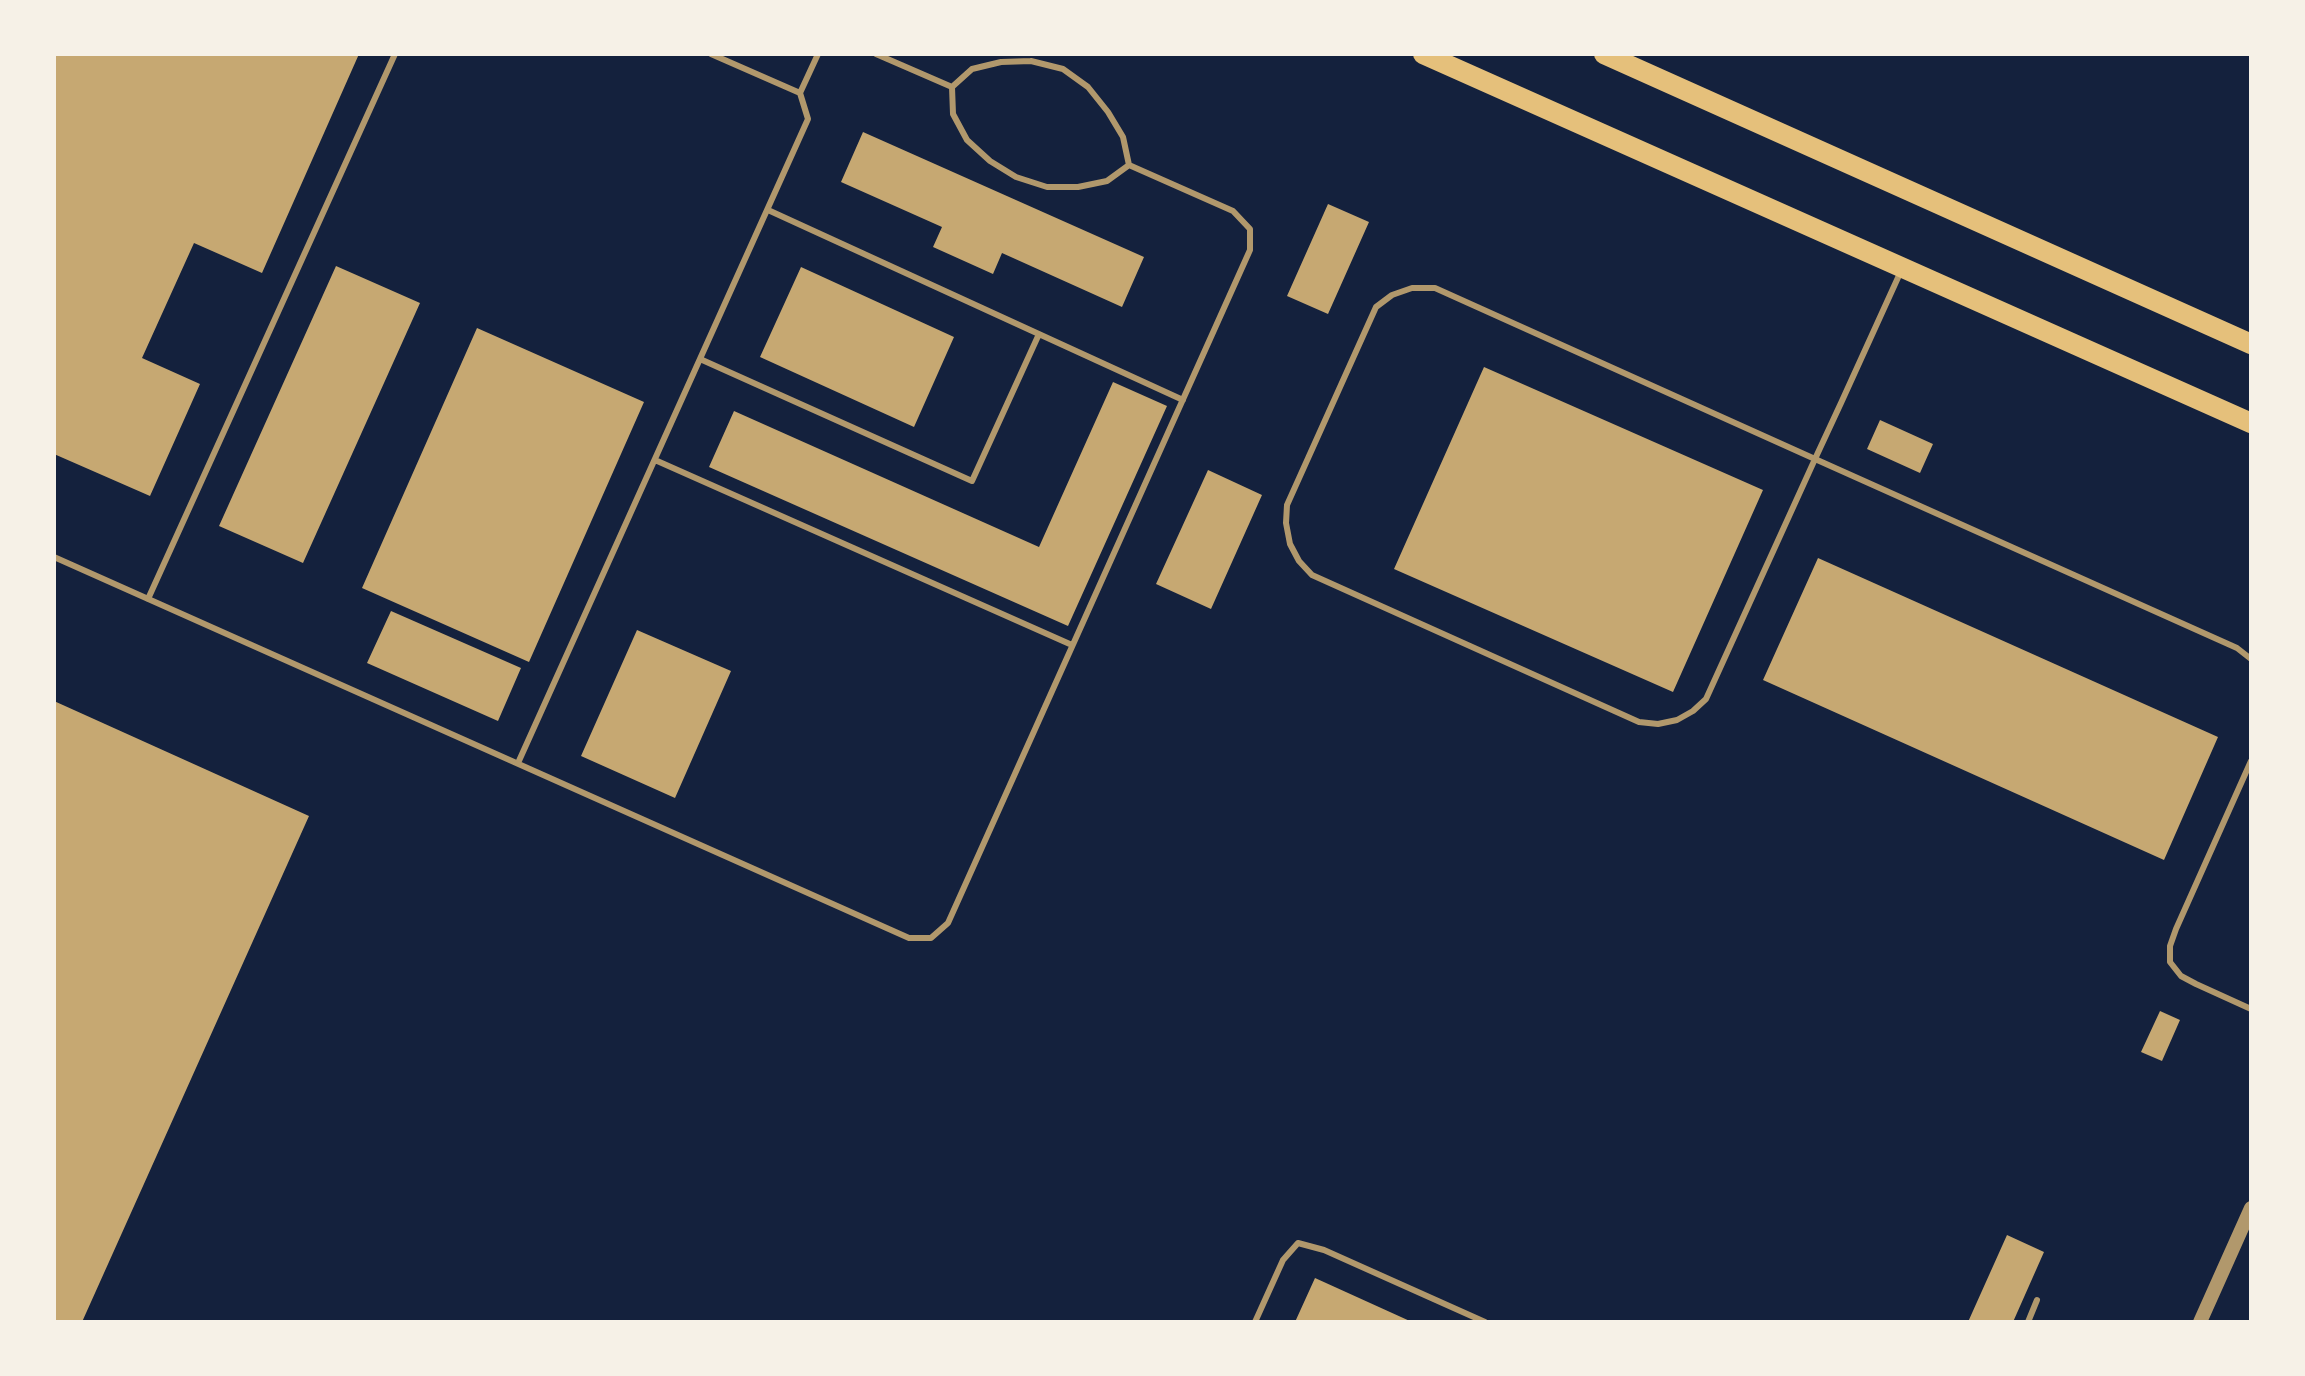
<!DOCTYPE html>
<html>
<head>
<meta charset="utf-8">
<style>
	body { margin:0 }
	#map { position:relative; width:2305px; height:1376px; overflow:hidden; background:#14213d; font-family:"Exo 2",sans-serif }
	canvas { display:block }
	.frame { position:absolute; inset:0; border:56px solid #f6f1e7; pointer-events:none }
</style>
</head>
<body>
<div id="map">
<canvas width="2305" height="1376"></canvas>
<div class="frame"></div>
</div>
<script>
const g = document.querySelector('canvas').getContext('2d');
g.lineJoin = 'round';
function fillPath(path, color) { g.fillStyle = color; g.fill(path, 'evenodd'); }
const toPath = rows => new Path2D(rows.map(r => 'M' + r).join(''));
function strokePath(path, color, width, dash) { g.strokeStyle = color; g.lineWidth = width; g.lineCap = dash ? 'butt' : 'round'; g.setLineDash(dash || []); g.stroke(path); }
fillPath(toPath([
	[54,54,359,54,262,273,194,243,142,358,200,384,150,496,54,454],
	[863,132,1144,257,1122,307,1002,253,993,274,933,247,942,227,841,182],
	[1328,204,1369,222,1328,314,1287,296],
	[336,266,420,303,303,563,219,526],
	[801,267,954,337,914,427,760,357],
	[477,328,644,402,529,662,362,588],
	[1484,367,1763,490,1673,692,1394,569],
	[1113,382,1167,406,1068,626,709,467,734,411,1039,547],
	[1880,420,1933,444,1920,473,1867,449],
	[1208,470,1262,495,1211,609,1156,584],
	[1818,558,2218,737,2164,860,1763,680],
	[391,611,521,668,498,721,367,663],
	[637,630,731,671,675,798,581,756],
	[54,701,309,816,82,1322,54,1322],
	[2160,1011,2180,1020,2162,1061,2141,1052],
	[2007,1235,2044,1252,2013,1322,1968,1322],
	[1315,1278,1412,1322,1295,1322]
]), '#c6a872');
strokePath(toPath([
	[711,54,800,93,818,54],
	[876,54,952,87],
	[1031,61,1063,69,1088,87,1108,112,1123,137,1129,165,1107,181,1078,187,1047,187,1016,177,990,161,967,140,953,114,952,87,972,69,1001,62,1031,61],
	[768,210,1183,400],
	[1901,271,1841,403,1815,459,1706,699,1693,711,1677,720,1658,724,1639,722,1312,575,1299,561,1290,544,1286,523,1287,505,1376,307,1392,295,1412,288,1435,288,1815,459,2237,648,2251,659],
	[700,359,972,481,1039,334],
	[655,460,1072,645],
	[54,557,909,938,931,938,948,923,1250,250,1250,229,1233,211,1129,165],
	[148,599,395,54],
	[2251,761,2176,929,2170,946,2170,962,2181,976,2196,984,2251,1009],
	[518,763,808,119,800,93],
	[1255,1322,1283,1260,1298,1243,1324,1250,1485,1322],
	[2028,1322,2037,1300]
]), '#b1986c', 6);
strokePath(toPath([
	[2200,1322,2251,1208]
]), '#b1986c', 14);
strokePath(toPath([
	[1423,54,2251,423],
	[1604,54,2251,344]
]), '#e5c07b', 20);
</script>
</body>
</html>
